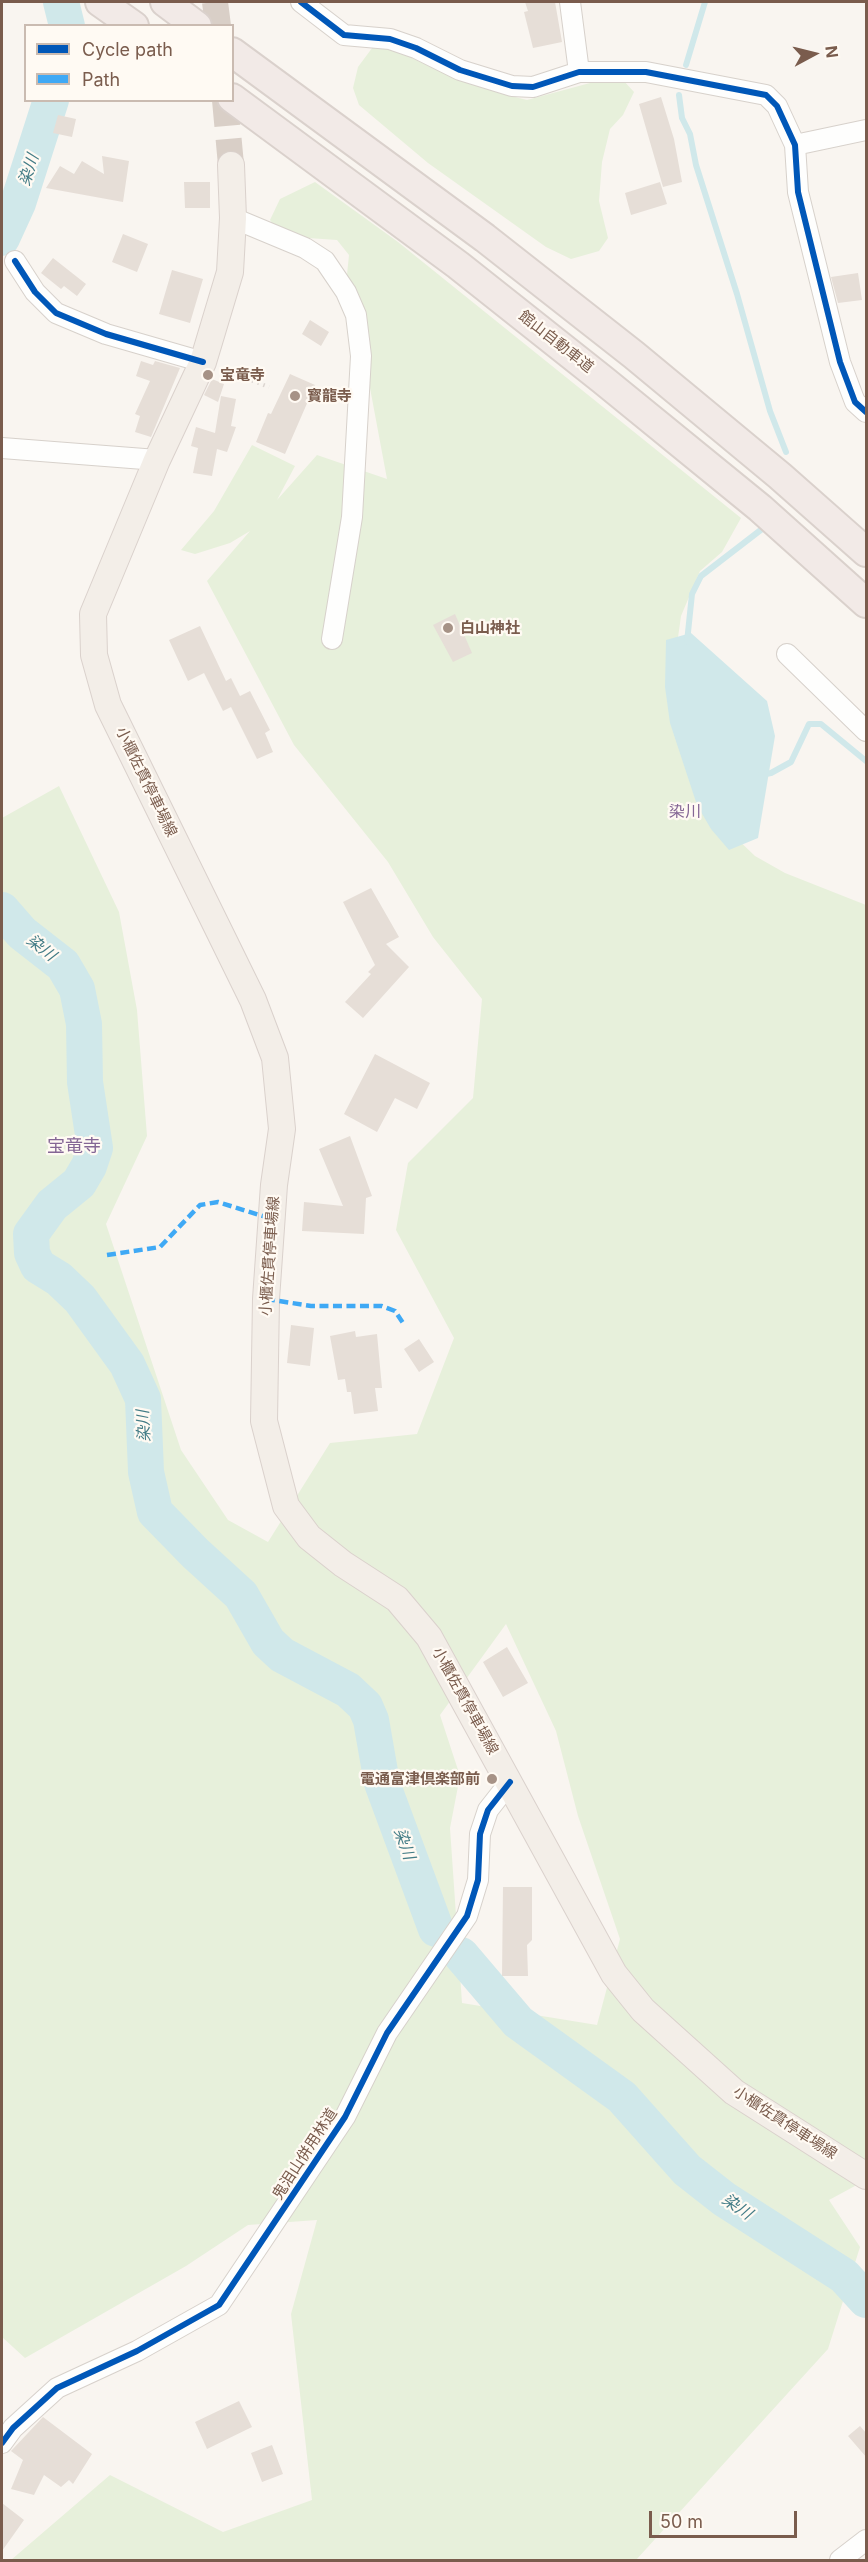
<!DOCTYPE html>
<html>
<head>
<meta charset="utf-8">
<style>
	body { margin:0 }
	#map { position:relative; width:868px; height:2562px; overflow:hidden; background:#f9f5f0; font-family:Inter,sans-serif }
	canvas { display:block }
	.frame { position:absolute; inset:0; border:3px solid #7a5c4d; pointer-events:none }
	.legend { position:absolute; left:24px; top:24px; width:210px; height:78px; box-sizing:border-box; background:#fffaf3; border:2px solid #cabbb1; margin:0; padding:8px 10px; list-style:none; font-size:18px; color:#7a5c4d }
	.legend li { display:flex; align-items:center; gap:12px; height:30px }
	.legend b { width:30px; border:2px solid #cabbb1 }
	.north { position:absolute; left:784px; top:24px; width:60px; height:60px; -webkit-text-stroke:4px #fffaf3; paint-order:stroke; rotate:83deg; font-size:16px; font-weight:700; line-height:24px; text-align:center; color:#7a5c4d }
	.north::after { content:''; display:block; margin:auto; width:21px; height:27px; background:#7a5c4d; clip-path:polygon(50% 0,100% 100%,50% 72%,0 100%) }
	.scale { position:absolute; left:649px; top:2511px; width:148px; height:27px; box-sizing:border-box; border:3px solid #7a5c4d; border-top:0; padding-left:8px; font-size:18px; line-height:21px; white-space:nowrap; color:#7a5c4d; -webkit-text-stroke:4px #fffaf3; paint-order:stroke }
</style>
</head>
<body>
<div id="map">
<canvas width="868" height="2562"></canvas>
<div class="frame"></div>
<ul class="legend">
<li><b style="height:8px;background:#0057b8"></b>Cycle path</li>
<li><b style="height:8px;background:#3fa9f5"></b>Path</li>
</ul>
<div class="north">N</div>
<div class="scale">50 m</div>
</div>
<script>
const g = document.querySelector('canvas').getContext('2d');
g.lineJoin = 'round';
function fillPath(path, color) { g.fillStyle = color; g.fill(path, 'evenodd'); }
const toPath = rows => new Path2D(rows.map(r => 'M' + r).join(''));
function strokePath(path, color, width, dash) { g.strokeStyle = color; g.lineWidth = width; g.lineCap = dash ? 'butt' : 'round'; g.setLineDash(dash || []); g.stroke(path); }
function write(font, color, halo, rows, align = 'center') {
  g.font = font + ' Inter,"Noto Sans JP",sans-serif'; g.lineWidth = 4.5; g.setLineDash([]); g.textBaseline = 'middle'; g.strokeStyle = halo; g.fillStyle = color; for (const [text, x, y, turn = 0] of rows) {
    g.save(); g.translate(x, y); g.rotate((+turn || 0) * Math.PI / 180); g.textAlign = isNaN(turn) ? turn : align; if (halo) g.strokeText(text, 0, 0); g.fillText(text, 0, 0); g.restore();
  }
}
fillPath(toPath([
	[381,36,412,58,439,71,499,93,527,100,590,83,623,80,634,92,623,115,610,129,602,162,599,201,608,238,599,251,571,259,546,247,428,163,359,105,353,88,358,67],
	[315,182,398,242,741,518,722,552,700,571,681,616,675,659,733,835,755,856,785,873,866,905,866,2180,829,2200,860,2247,828,2349,636,2560,11,2560,110,2475,223,2532,312,2500,291,2314,317,2220,248,2225,186,2266,25,2358,2,2337,2,818,59,786,119,912,137,1010,147,1136,106,1224,181,1450,228,1520,268,1542,330,1443,417,1434,454,1338,396,1230,408,1163,473,1098,482,999,433,937,388,862,294,745,207,581,250,531,230,543,195,554,181,550,214,511,252,445,295,466,277,500,317,455,387,479,370,388,345,294,349,255,337,240,293,237,278,232,270,220,280,199],
	[506,1624,556,1731,578,1816,620,1939,597,2025,462,2003,450,1828,460,1776,440,1715]
]), '#e7f0db');
fillPath(toPath([
	[691,633,767,701,775,736,758,838,729,850,711,829,697,805,670,723,665,687,666,640]
]), '#d0e8ea');
strokePath(toPath([
	[686,65,705,2],
	[679,95,682,118,690,134,696,165,737,294,770,411,786,452],
	[687,642,692,594,701,576,762,529],
	[761,775,771,773,791,762,809,724,821,724,866,761]
]), '#d0e8ea', 6);
strokePath(toPath([
	[61,2,67,26],
	[2,238,18,203,51,100],
	[2,910,22,933,63,965,77,989,84,1024,85,1082,95,1148,89,1166,79,1183,52,1205,31,1234,32,1253,38,1266,59,1279,80,1299,127,1364,143,1399,146,1472,155,1512,195,1553,241,1595,268,1642,282,1655,348,1690,365,1706,371,1720,382,1783,436,1929],
	[461,1955,518,2022,622,2097,687,2170,724,2199,844,2276,866,2300]
]), '#d0e8ea', 36);
fillPath(toPath([
	[525,2,555,2,562,42,533,48,524,12,528,11],
	[661,97,674,139,682,182,663,187,639,104],
	[58,115,76,119,72,137,53,133],
	[102,156,129,161,123,202,46,188,60,166,74,174,82,161,104,174],
	[184,182,210,182,210,208,185,208],
	[660,182,667,204,631,215,625,193],
	[123,234,148,244,137,272,112,262],
	[53,258,86,284,77,296,64,286,61,289,41,273],
	[172,270,203,279,190,323,159,314],
	[858,273,862,300,838,303,831,277],
	[310,320,329,332,321,346,302,334],
	[141,361,153,365,155,361,180,368,151,437,135,432,140,416,135,414,150,381,136,376],
	[290,374,315,385,285,454,256,442,268,413,271,414],
	[212,379,224,384,218,402,204,395],
	[221,396,236,399,231,426,236,427,227,452,217,449,212,476,193,473,198,448,191,446,196,427,215,433],
	[455,614,472,653,453,662,433,625],
	[200,626,226,681,231,678,240,696,250,691,270,730,265,733,273,752,257,759,231,707,223,711,204,673,188,681,169,640],
	[371,888,399,937,386,944,409,967,363,1018,345,1002,371,974,368,972,375,965,343,902],
	[375,1054,430,1083,417,1109,395,1098,377,1132,344,1114],
	[350,1136,372,1196,366,1198,364,1234,302,1231,304,1202,343,1206,319,1149],
	[291,1325,314,1328,310,1366,287,1363],
	[355,1331,356,1337,377,1334,382,1388,375,1388,378,1411,354,1414,351,1392,347,1392,345,1379,338,1380,330,1336],
	[419,1339,434,1362,419,1372,404,1349],
	[507,1647,528,1683,503,1697,483,1662],
	[503,1887,532,1887,532,1940,527,1945,528,1976,502,1976],
	[239,2401,252,2427,207,2449,195,2422],
	[43,2417,92,2454,73,2484,69,2480,61,2487,44,2475,34,2495,11,2489,23,2460,11,2451],
	[860,2426,867,2434,867,2458,848,2436],
	[272,2445,283,2474,262,2482,251,2453],
	[2,2503,24,2520,2,2551]
]), '#e6ded7');
strokePath(toPath([
	[215,2,218,26],
	[225,100,231,165]
]), '#d9cfc7', 26, [26, 13]);
const minor = toPath([
	[301,2,344,35,390,39,416,48,460,70,512,86,533,87,579,72,646,72,766,95,777,106,795,145,798,192,840,362,855,402,866,412],
	[570,2,579,72],
	[795,145,866,130],
	[233,218,305,248,325,261,346,292,356,315,361,356,352,517,332,639],
	[15,261,35,292,56,313,106,334,203,362],
	[2,448,157,460],
	[787,654,866,731],
	[2,2443,13,2428,57,2388,137,2351,219,2305,345,2117,387,2033,467,1916,478,1880,480,1834,488,1810,510,1782],
	[840,2560,866,2540]
]);
const major = toPath([
	[231,165,233,218,230,272,203,362,157,460,93,614,94,655,108,705,253,1000,275,1058,282,1129,274,1185,266,1299,264,1421,286,1506,309,1537,343,1564,397,1599,429,1637,614,1974,643,2010,734,2092,866,2176]
]);
const highway = toPath([
	[100,2,134,26],
	[165,2,197,26],
	[232,52,485,238,634,355,780,476,866,552],
	[232,98,458,265,603,380,760,508,866,603]
]);
strokePath(minor, '#d7d1cb', 22);
strokePath(major, '#dad1cc', 28);
strokePath(highway, '#dad1cc', 32);
strokePath(toPath([
	[224,370,269,387]
]), '#dcd5d0', 4, [1.5, 4.5]);
strokePath(minor, '#fefefd', 20);
strokePath(major, '#f3eee8', 26);
strokePath(highway, '#f2eae7', 28);
strokePath(toPath([
	[107,1255,160,1247,200,1205,218,1202,272,1219],
	[266,1299,311,1306,382,1306,395,1311,405,1326]
]), '#3fa9f5', 4.5, [9, 4.5]);
strokePath(toPath([
	[301,2,344,35,390,39,416,48,460,70,512,86,533,87,579,72,646,72,766,95,777,106,795,145,798,192,840,362,855,402,866,412],
	[15,261,35,292,56,313,106,334,203,362],
	[2,2443,13,2428,57,2388,137,2351,219,2305,345,2117,387,2033,467,1916,478,1880,480,1834,488,1810,510,1782]
]), '#0057b8', 6);
for (const [x, y, r, color] of [
	[208,375,6,"#a69286"],
	[295,396,6,"#a69286"],
	[448,628,6,"#a69286"],
	[492,1779,6,"#a69286"]
]) { const dot = new Path2D(); dot.arc(x, y, r, 0, 2 * Math.PI); g.fillStyle = color; g.fill(dot); strokePath(dot, '#fffaf3', 2); }
write('15px', '#7a5c4d', '#fffaf3', [
	["館山自動車道",556,342,38],
	["小櫃佐貫停車場線",146,782,64],
	["小櫃佐貫停車場線",270,1256,-86],
	["小櫃佐貫停車場線",465,1701,61],
	["小櫃佐貫停車場線",785,2123,33],
	["鬼泪山併用林道",305,2154,-57]
]);
write('bold 15px', '#7a5c4d', '#fffaf3', [
	["宝竜寺",220,375],
	["寳龍寺",307,396],
	["白山神社",460,628],
	["電通富津倶楽部前",480,1779,"right"]
], 'left');
write('italic 16px', '#437c86', '#fffaf3', [
	["染川",29,170,-72],
	["染川",41,948,38],
	["染川",144,1426,-93],
	["染川",404,1844,70],
	["染川",737,2207,34]
]);
write('16px', '#846695', '#fffaf3', [
	["染川",685,812]
]);
write('18px', '#846695', '#fffaf3', [
	["宝竜寺",74,1147]
]);
</script>
</body>
</html>
